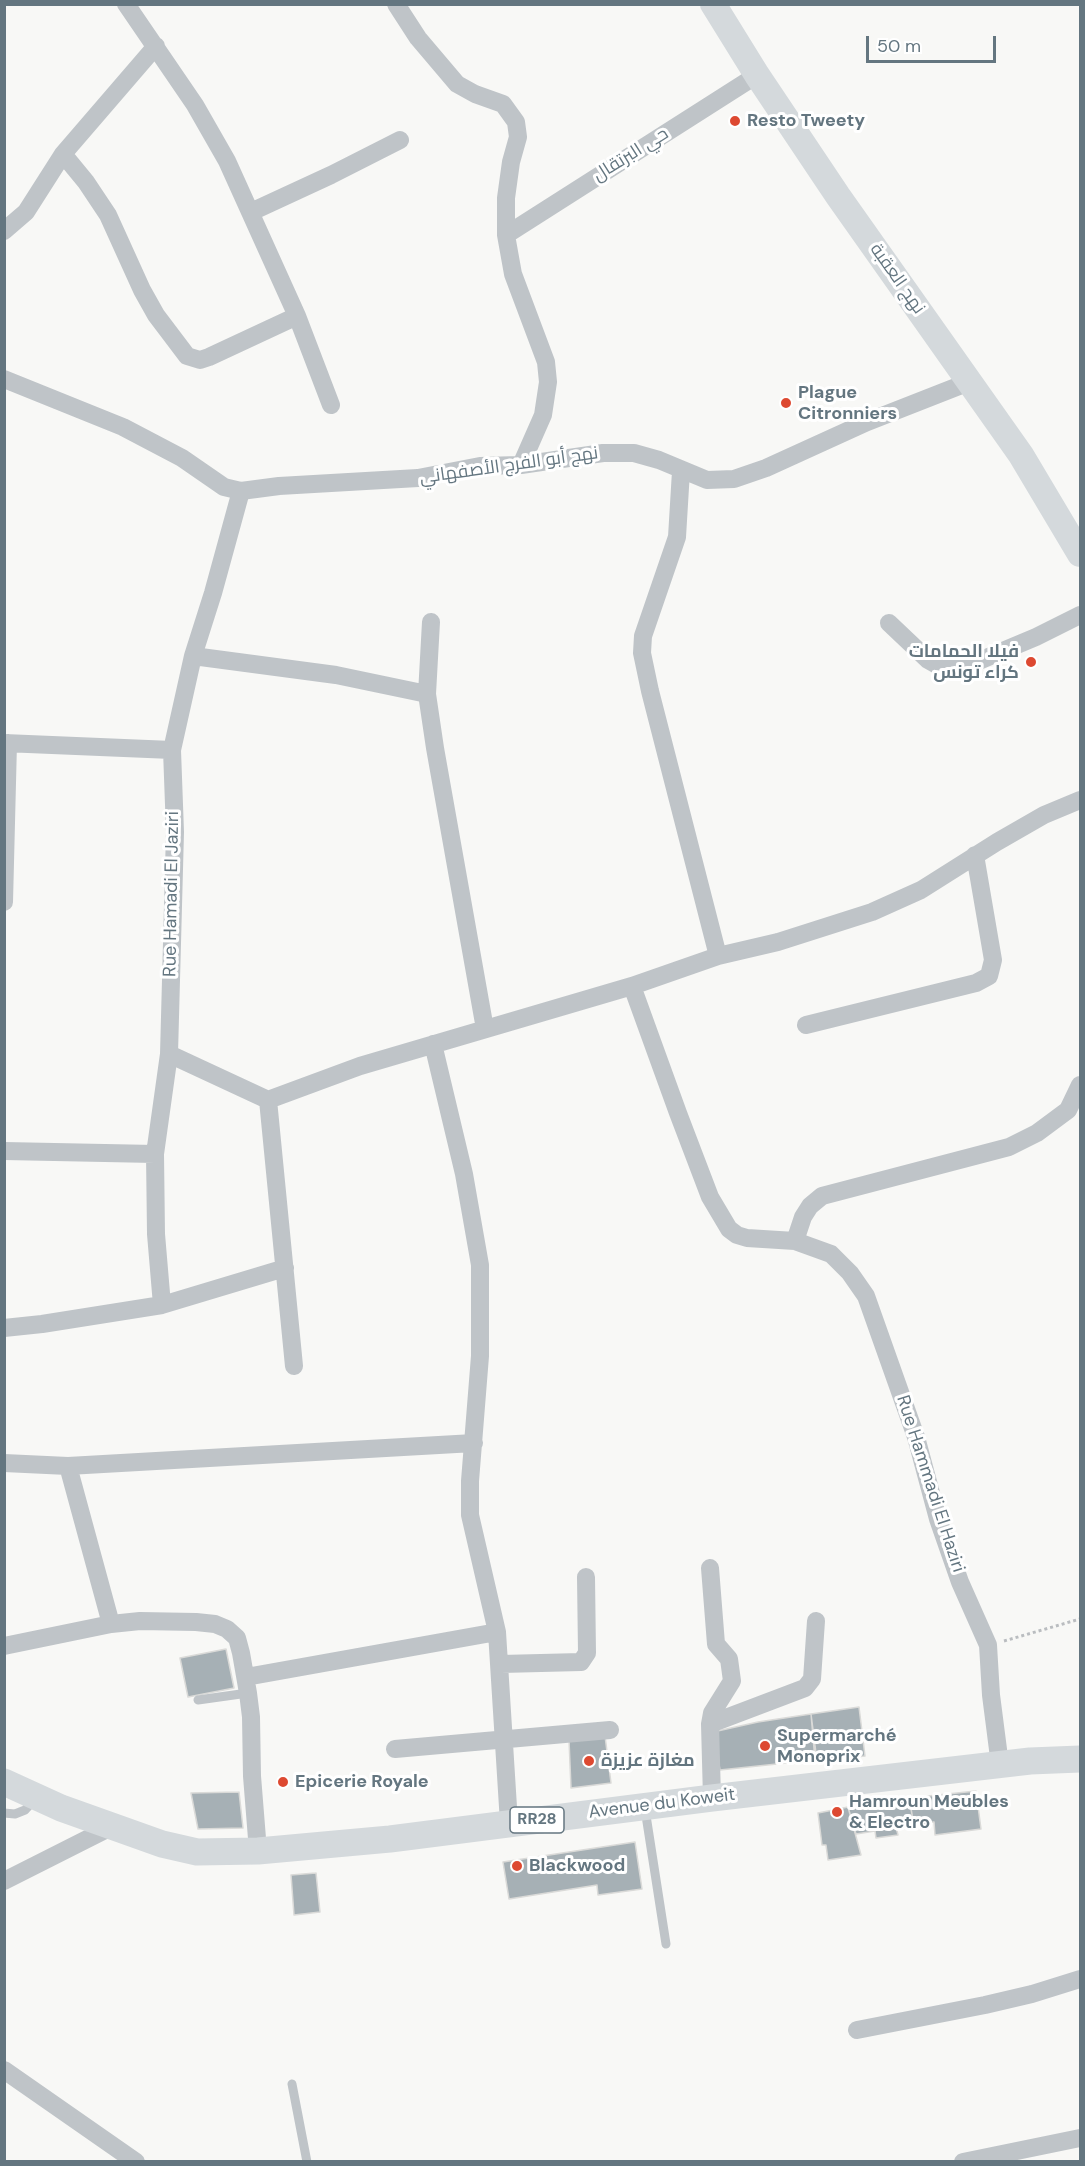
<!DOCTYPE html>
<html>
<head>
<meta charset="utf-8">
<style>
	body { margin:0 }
	#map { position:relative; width:1085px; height:2166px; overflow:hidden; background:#f8f8f6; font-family:"DM Sans",sans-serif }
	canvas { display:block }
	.frame { position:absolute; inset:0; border:6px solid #647680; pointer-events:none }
	.scale { position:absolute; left:866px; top:36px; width:130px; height:27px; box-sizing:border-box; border:3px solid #647680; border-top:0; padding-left:8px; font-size:18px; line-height:21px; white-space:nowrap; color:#647680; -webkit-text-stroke:4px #fff; paint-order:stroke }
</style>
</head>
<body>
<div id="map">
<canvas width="1085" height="2166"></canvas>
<div class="frame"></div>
<div class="scale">50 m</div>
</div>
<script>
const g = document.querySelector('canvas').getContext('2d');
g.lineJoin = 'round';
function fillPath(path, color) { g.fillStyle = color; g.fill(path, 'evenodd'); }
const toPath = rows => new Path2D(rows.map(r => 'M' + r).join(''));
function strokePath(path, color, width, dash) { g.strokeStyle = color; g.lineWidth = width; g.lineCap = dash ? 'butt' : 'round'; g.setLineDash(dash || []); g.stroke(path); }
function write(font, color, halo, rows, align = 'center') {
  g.font = font + ' "DM Sans",Cairo,sans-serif'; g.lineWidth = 6; g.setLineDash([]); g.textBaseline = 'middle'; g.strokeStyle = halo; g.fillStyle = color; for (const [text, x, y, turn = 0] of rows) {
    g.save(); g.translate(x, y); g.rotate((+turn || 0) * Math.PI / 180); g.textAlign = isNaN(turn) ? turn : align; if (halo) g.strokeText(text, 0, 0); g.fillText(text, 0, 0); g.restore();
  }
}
const building = toPath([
	[226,1649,234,1688,188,1697,180,1658,226,1649],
	[859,1707,865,1756,817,1761,811,1714,859,1707],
	[811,1714,815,1760,720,1770,713,1732,758,1722,811,1714],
	[605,1736,611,1783,571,1788,569,1740,605,1736],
	[976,1791,981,1829,935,1835,934,1822,914,1825,909,1798,976,1791],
	[239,1792,243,1828,198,1829,191,1793,239,1792],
	[909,1798,914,1825,896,1827,898,1835,876,1838,875,1831,856,1834,848,1807,909,1798],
	[848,1807,861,1855,828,1860,826,1845,822,1845,818,1813,848,1807],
	[635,1842,642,1889,598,1895,597,1885,509,1899,503,1862,635,1842],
	[316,1873,320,1912,294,1915,291,1875,316,1873]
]);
fillPath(building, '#a6b0b5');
strokePath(building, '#dadad8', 1.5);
strokePath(toPath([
	[1004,1641,1080,1619]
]), '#babdc0', 3, [3, 3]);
strokePath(toPath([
	[198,1700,248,1693],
	[645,1809,666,1944],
	[4,1813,15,1814,25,1810,34,1800],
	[292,2084,307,2162]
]), '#bfc4c8', 9);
strokePath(toPath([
	[126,4,195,105,227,161,297,316,331,405],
	[396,4,418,38,457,84,475,94,503,104,516,122,518,137,511,162,506,198,506,235,513,274,546,362,548,382,543,415,521,465],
	[63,154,86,182,108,215,142,290,156,315,187,356,200,360,209,357,297,316],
	[251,212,331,175,400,140],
	[4,231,26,212,63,154,156,46],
	[506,235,757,75],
	[4,379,123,427,182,458,224,487,241,491,279,486,418,478,480,466,521,465,603,453,634,453,659,460,707,480,734,479,766,468,867,422,969,382],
	[681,471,677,537,643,636,642,653,650,691,718,956],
	[431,622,427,694,435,748,485,1029],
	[889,623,928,660,944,669,954,669,974,663,1036,637,1080,615],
	[193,656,336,675,427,694],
	[4,743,172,750],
	[4,902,8,743],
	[632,986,678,1113,710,1197,729,1229,737,1235,747,1238,795,1241,831,1254,850,1273,866,1296,916,1437,938,1519,960,1582,988,1645,991,1695,1000,1765],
	[806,1025,976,983,989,976,993,960,975,855],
	[433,1044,464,1174,480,1265,480,1356,470,1481,470,1515,497,1632,509,1823],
	[169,1054,268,1100,360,1066,632,986,718,956,778,942,872,912,921,890,997,842,1044,815,1080,800],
	[268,1100,294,1366],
	[4,1151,155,1154],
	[795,1241,803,1217,810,1206,822,1196,1009,1147,1037,1133,1068,1110,1080,1085],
	[162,1305,156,1234,155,1154,169,1054,175,832,172,750,193,656,213,593,241,491],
	[4,1328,42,1324,162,1305,285,1268],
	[4,1463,68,1466,474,1443],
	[68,1466,111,1624],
	[710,1568,716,1644,729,1659,732,1681,712,1713,710,1724,712,1798],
	[4,1646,111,1624,140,1621,196,1622,215,1624,227,1629,237,1638,241,1653,248,1693,251,1717,252,1776,258,1851],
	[501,1664,581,1662,587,1653,586,1577],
	[246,1677,497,1632],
	[710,1724,805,1688,812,1679,816,1621],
	[395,1749,610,1730],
	[4,1881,113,1826],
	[857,2030,985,2005,1032,1994,1080,1979],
	[4,2070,136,2162],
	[963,2162,1080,2138]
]), '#bfc4c8', 18);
strokePath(toPath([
	[713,4,757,75,838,196,1021,455,1080,554]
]), '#d4d9dc', 26);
strokePath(toPath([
	[4,1782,61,1808,162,1844,197,1852,258,1851,390,1839,712,1798,1030,1761,1080,1759]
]), '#d4d9dc', 27);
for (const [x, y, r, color] of [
	[735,121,6,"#dd4931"],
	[786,403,6,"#dd4931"],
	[1031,662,6,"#dd4931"],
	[765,1746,6,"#dd4931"],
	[589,1761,6,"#dd4931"],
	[283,1782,6,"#dd4931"],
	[837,1812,6,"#dd4931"],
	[517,1866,6,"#dd4931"]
]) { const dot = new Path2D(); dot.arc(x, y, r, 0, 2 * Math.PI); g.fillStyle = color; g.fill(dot); strokePath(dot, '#fff', 2); }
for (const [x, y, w] of [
	[537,1820,54]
]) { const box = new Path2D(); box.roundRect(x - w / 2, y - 13, w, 26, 4.5); g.fillStyle = '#fff'; g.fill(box); strokePath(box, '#647680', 1.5); }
write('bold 16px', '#647680', null, [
	["RR28",537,1820]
]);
write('bold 18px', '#647680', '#fff', [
	["Resto Tweety",747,121],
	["Plague",798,393],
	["Citronniers",798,414],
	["فيلا الحمامات",1019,652,"right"],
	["كراء تونس",1019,673,"right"],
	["Supermarché",777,1736],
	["Monoprix",777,1757],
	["مغازة عزيزة",601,1761],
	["Epicerie Royale",295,1782],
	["Hamroun Meubles",849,1802],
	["& Electro",849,1823],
	["Blackwood",529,1866]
], 'left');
write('18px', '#647680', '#fff', [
	["حي البرتقال",631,155,-32],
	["نهج العقبة",897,279,55],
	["نهج أبو الفرج الأصفهاني",509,466,-8],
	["Rue Hamadi El Jaziri",172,894,-89],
	["Rue Hammadi El Haziri",930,1484,72],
	["Avenue du Koweit",662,1804,-7]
]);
</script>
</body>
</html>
